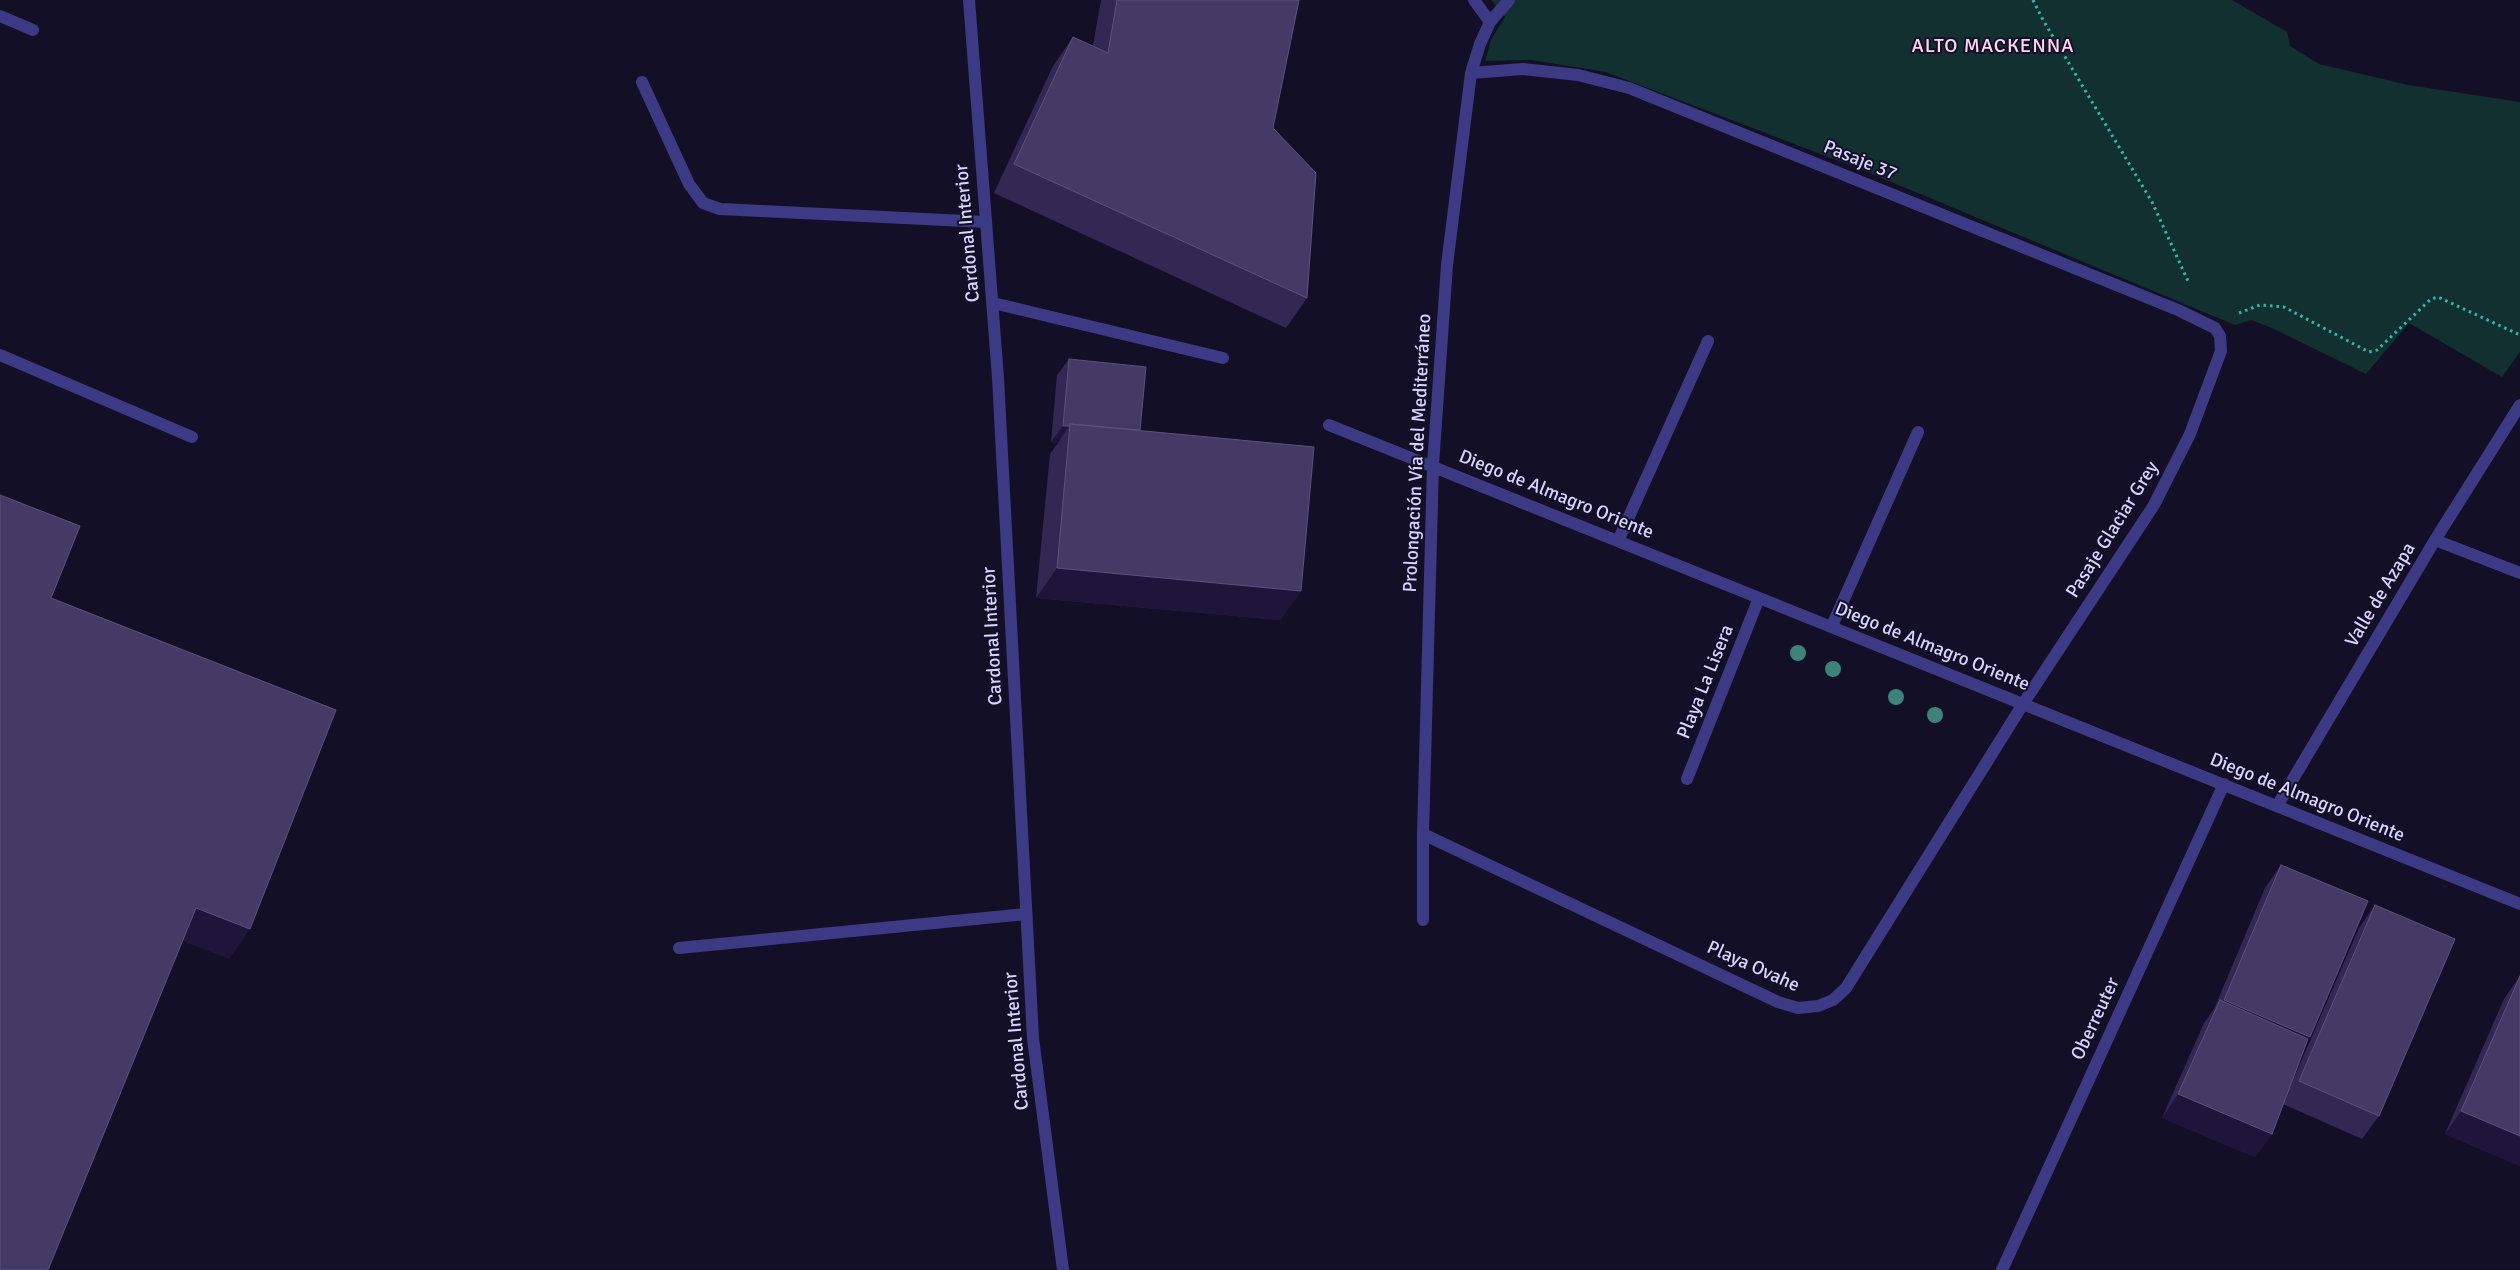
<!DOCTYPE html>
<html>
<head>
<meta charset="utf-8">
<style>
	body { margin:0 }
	canvas { display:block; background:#130f26 }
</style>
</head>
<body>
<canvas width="2520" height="1270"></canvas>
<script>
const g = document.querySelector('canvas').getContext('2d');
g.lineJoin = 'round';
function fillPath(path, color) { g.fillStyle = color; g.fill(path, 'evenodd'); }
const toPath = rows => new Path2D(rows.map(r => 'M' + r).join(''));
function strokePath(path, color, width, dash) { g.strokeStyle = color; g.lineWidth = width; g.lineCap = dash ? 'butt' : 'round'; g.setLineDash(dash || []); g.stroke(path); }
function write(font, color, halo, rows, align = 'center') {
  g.font = font + ' Signika,sans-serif'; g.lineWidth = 4; g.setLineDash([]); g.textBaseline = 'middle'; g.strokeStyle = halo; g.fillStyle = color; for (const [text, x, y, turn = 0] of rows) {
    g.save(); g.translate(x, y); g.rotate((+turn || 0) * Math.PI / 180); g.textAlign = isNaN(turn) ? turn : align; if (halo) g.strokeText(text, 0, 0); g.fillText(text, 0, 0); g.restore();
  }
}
fillPath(toPath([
	[1491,0,2232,0,2287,32,2290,46,2319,64,2408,85,2520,102,2520,352,2502,377,2409,323,2366,374,2272,328,2251,320,2235,325,1865,171,1606,72,1531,60,1485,61,1491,40,1505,17]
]), '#12302f');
strokePath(toPath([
	[2033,0,2043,20,2152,202,2188,281],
	[2239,313,2260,305,2284,307,2369,352,2377,350,2431,299,2438,297,2520,335]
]), '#2fb8b0', 3, [2.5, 4]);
strokePath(toPath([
	[0,16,33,30],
	[642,82,689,184,703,203,720,209,986,222],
	[993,303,1223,358],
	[0,355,192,437],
	[679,948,1026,914]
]), '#3d3a85', 12);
strokePath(toPath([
	[969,0,998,378,1033,1038,1063,1270],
	[1474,0,1490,22],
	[1329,425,2520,904],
	[2435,540,2520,573],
	[1618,541,1708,341],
	[1832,626,1918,432],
	[1687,779,1759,598],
	[2277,806,2435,540,2520,405],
	[1423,834,1778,1002,1798,1008,1818,1006,1833,1000,1846,988,2023,704,2154,505,2190,434,2221,351,2220,336,2215,328,2178,310,1629,88,1578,75,1523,69,1471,73],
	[1423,920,1423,834,1433,465,1447,265,1471,73,1480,44,1490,22,1509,0],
	[2002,1270,2224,784]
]), '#3d3a85', 12);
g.fillStyle = '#3d827b';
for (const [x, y] of [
	[1798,653],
	[1833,669],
	[1896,697],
	[1935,715]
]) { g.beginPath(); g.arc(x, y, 8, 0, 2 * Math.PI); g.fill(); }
fillPath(toPath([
	[1101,0,1299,0,1273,128,1307,298,1286,328,994,193,1053,66,1073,37,1093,46],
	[1069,359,1301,591,1280,620,1036,598,1050,454,1058,443,1051,442,1057,375],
	[2281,865,2307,1042,2287,1094,2359,928,2375,905,2379,1116,2362,1139,2283,1104,2272,1134,2255,1157,2162,1118,2204,1023,2214,1009,2265,888],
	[2520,976,2520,1166,2445,1134,2504,999]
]), '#312854');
fillPath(toPath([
	[1063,426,1069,426,1058,443,1051,442],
	[1057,568,1301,591,1280,620,1036,598],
	[196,908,250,929,229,959,175,938],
	[2224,1000,2310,1037,2294,1060,2213,1016],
	[2178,1094,2272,1134,2255,1157,2162,1118],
	[2461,1111,2520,1136,2520,1166,2445,1134]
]), '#1d163a');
const building = toPath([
	[1117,0,1299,0,1273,128,1316,173,1307,298,1014,164,1073,37,1108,53,1117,0],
	[1069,359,1146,367,1140,430,1070,424,1069,426,1063,426,1069,359],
	[1070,424,1314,447,1301,591,1057,568,1070,424],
	[0,495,80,526,51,598,336,710,250,929,196,908,48,1270,0,1270,0,495],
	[2281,865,2368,901,2310,1037,2224,1000,2281,865],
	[2375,905,2455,939,2379,1116,2299,1081,2375,905],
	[2520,976,2520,1136,2461,1111,2520,976],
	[2220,1000,2308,1039,2272,1134,2178,1094,2220,1000]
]);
fillPath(building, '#433a66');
strokePath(building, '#5a527e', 1);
write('19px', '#d9d4ff', '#130f26', [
	["Pasaje 37",1860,161,22],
	["Cardonal Interior",968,233,-95],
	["Prolongación Vía del Mediterráneo",1418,453,-87],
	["Diego de Almagro Oriente",1556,495,22],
	["Pasaje Glaciar Grey",2113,530,-58],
	["Valle de Azapa",2381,595,-59],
	["Cardonal Interior",993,636,-93],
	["Diego de Almagro Oriente",1932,647,22],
	["Playa La Lisera",1706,682,-68],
	["Diego de Almagro Oriente",2307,798,22],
	["Playa Ovahe",1753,967,24],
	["Oberreuter",2096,1019,-65],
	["Cardonal Interior",1017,1041,-95]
]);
g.letterSpacing = '1px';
write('20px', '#ffd6f0', '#130f26', [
	["ALTO MACKENNA",1993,47]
]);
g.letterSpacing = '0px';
</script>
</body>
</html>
